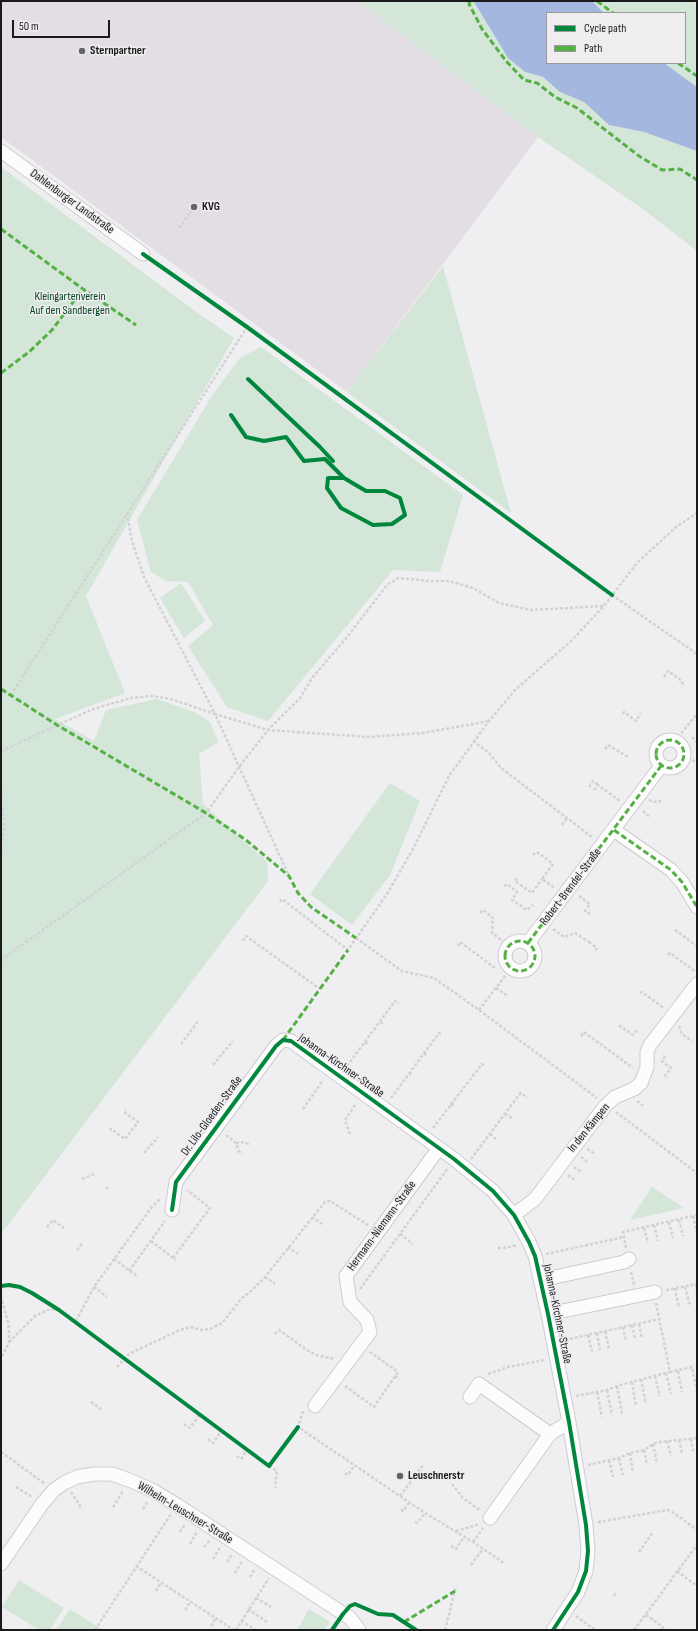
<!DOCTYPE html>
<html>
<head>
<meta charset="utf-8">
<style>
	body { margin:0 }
	#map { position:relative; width:698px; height:1631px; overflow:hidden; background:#efeef0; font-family:"Sofia Sans Condensed",sans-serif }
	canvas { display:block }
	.frame { position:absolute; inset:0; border:2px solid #1b1a1b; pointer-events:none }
	.legend { position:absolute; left:546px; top:12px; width:140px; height:52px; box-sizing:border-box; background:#f0edf1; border:1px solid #9b999b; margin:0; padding:5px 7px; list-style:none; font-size:12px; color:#1b1a1b }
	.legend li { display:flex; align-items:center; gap:8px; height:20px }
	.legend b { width:20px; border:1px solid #9b999b }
	.scale { position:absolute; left:12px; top:20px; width:98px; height:18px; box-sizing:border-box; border:2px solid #1b1a1b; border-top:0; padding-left:5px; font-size:12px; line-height:14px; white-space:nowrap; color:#1b1a1b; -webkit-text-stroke:3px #f0edf1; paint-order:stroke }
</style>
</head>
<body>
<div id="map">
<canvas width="698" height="1631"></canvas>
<div class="frame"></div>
<ul class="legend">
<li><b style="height:5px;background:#00873e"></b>Cycle path</li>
<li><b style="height:5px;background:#55b145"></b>Path</li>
</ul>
<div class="scale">50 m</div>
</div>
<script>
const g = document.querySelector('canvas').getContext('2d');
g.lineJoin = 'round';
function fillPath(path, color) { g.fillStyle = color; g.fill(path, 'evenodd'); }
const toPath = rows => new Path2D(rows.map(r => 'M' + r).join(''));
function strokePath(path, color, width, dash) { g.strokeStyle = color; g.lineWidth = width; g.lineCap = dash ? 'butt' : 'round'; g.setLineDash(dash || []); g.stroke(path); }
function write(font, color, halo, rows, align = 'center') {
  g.font = font + ' "Sofia Sans Condensed",sans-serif'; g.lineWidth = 3; g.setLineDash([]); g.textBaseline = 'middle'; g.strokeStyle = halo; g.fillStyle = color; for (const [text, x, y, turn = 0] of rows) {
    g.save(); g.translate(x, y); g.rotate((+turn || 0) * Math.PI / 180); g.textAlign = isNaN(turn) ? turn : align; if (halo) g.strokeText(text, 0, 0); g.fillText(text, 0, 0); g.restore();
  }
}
fillPath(toPath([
	[1,1,358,1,538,137,347,392,1,137]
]), '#e3dee4');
fillPath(toPath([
	[358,1,475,1,474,2,508,58,525,72,543,77,560,92,584,102,609,125,644,132,697,151,697,251,643,209,538,137],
	[592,1,692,1,697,5,697,87,664,63,685,63,685,13,604,13],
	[1,167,195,311,234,338,86,596,125,693,55,719,94,741,106,710,157,699,194,712,210,722,218,742,199,754,203,804,267,862,268,881,1,1234],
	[443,266,511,513,347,392],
	[261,347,463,495,440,572,393,570,268,721,227,707,188,646,213,625,188,582,166,581,151,572,137,520,213,394,240,358],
	[181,583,205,621,184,638,160,598],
	[390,783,420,801,390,875,352,925,310,894],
	[652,1187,684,1208,630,1220],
	[19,1580,64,1608,50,1630,39,1630,2,1607],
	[70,1609,103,1630,56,1630],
	[309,1609,330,1622,324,1630,297,1630]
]), '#d3e6d8');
fillPath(toPath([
	[475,1,592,1,604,13,547,13,547,63,664,63,697,87,697,151,644,132,609,125,584,102,560,92,543,77,525,72,508,58,474,2]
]), '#a4b7de');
const minor = toPath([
	[1,151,143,254],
	'656 754a14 14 0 1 1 28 0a14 14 0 1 1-28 0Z',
	[614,830,671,870,682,882,697,907],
	'505 956a15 15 0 1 1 30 0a15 15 0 1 1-30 0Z',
	[528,943,661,766],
	[172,1210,176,1182,276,1046,283,1040,291,1041,454,1159,493,1191,514,1215,529,1242,535,1256,548,1314,569,1422,586,1525,588,1551,586,1571,578,1592,553,1630],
	[514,1215,535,1199,606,1105,615,1097,634,1089,641,1083,647,1067,647,1052,650,1045,697,984],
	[541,1280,624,1262,629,1259],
	[548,1314,655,1292],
	[470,1397,479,1384,550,1434],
	[315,1406,370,1332,367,1320,350,1302,346,1276,439,1148],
	[490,1518,550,1434,569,1422],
	[1,1564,42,1504,54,1490,64,1483,77,1477,94,1474,112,1474,129,1480,154,1491,177,1505,350,1618,359,1630]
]);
strokePath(minor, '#cdccce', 15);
strokePath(toPath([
	[179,228,194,207],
	[127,513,132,541,144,577,215,714,268,730,368,737,423,733,489,721],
	[612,595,697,654],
	[664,677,668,671,682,681,683,687],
	[11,695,247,327],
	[623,714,624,712,636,721,641,713],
	[692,737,697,742],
	[473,741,488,752,501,768,592,837],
	[675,741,697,714],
	[605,749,608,745,628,757],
	[1,751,93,709,131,698,151,696,171,699,215,714,289,876],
	[684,754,695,762],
	[589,787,593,781,598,785],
	[1,788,4,827,1,855],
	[594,790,598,785,620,801],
	[649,800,653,802,660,801,663,803],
	[643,811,650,817],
	[562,825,567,818],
	[533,855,537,852,553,864,542,879,555,888],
	[517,878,515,881,532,893,542,879],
	[504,886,507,884,517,892,512,900,527,910,533,905],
	[579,896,590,904,585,911,590,914],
	[280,902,282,899,348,950,387,894,413,849,449,776,489,721,516,689,570,642,604,606,637,563,676,527,697,513],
	[480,913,483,910,493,918,492,933,509,946],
	[553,929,564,937,575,933,589,942,588,943],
	[675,930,697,946],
	[356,938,402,971,434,978,479,1010,597,1098],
	[243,941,246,936,320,989],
	[589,942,597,948,596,950],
	[458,946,460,942,495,968],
	[668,955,670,953,696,972],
	[1,960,206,813,239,767,268,730,300,698,312,678,348,636,387,585,398,578,428,581,449,581,473,588,499,603,531,610,604,606],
	[496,988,508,996],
	[640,993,642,992,664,1008],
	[479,1010,511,968],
	[380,1022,384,1024],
	[679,1026,682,1034,692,1041],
	[619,1027,620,1026,633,1035,637,1030],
	[581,1036,584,1032,633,1068],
	[365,1042,369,1045],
	[181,1044,199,1020],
	[424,1053,427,1056],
	[665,1056,662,1061,671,1068,665,1076,668,1078],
	[213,1065,233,1041],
	[347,1066,395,1001,399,1004],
	[409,1073,412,1076],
	[391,1098,439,1033,442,1035],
	[637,1101,645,1107],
	[451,1104,455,1107],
	[303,1109,323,1080],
	[616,1112,697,1173],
	[505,1114,512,1118],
	[433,1128,482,1064,484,1066],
	[110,1131,111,1129,125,1139,138,1122,124,1112,126,1110],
	[350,1134,345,1120,356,1104],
	[490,1134,496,1139],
	[226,1135,236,1143,239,1152,241,1153,242,1152],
	[236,1143,245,1142,248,1144,247,1145],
	[587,1149,595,1154],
	[144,1153,158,1137],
	[581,1157,589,1163],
	[471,1159,519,1095,521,1093,527,1098],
	[574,1167,582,1172],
	[568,1175,576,1181],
	[82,1179,94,1174],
	[106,1189,109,1186],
	[693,1216,697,1232],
	[312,1217,322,1224],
	[679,1220,683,1236],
	[669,1222,673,1238],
	[654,1225,658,1241],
	[47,1227,53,1220,65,1229],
	[644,1228,648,1243],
	[400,1234,413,1244],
	[151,1241,176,1260],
	[288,1247,298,1254],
	[498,1248,504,1248,517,1245],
	[626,1248,623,1232,697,1215],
	[77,1250,83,1242],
	[546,1254,624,1237],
	[173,1258,210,1208,187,1190],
	[114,1259,137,1276],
	[129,1271,165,1221],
	[631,1272,634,1285],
	[265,1277,275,1284],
	[696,1284,697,1292],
	[94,1287,107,1297],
	[685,1287,690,1306],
	[675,1288,679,1308],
	[360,1289,448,1168],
	[666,1290,697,1284],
	[1,1296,8,1322,9,1332,9,1343,1,1358],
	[656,1303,670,1372,692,1367,697,1391],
	[76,1321,94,1287,151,1208,160,1199],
	[639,1324,642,1338],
	[632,1325,635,1339],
	[623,1327,626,1341],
	[605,1331,609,1349],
	[597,1333,600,1350],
	[275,1334,279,1330,307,1350,316,1355,335,1359],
	[588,1335,592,1352],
	[565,1340,659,1319],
	[9,1342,35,1316,50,1309,59,1310],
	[117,1367,129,1354,180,1330,191,1327,200,1330,210,1329,222,1323,242,1298,250,1292,265,1277,325,1202,330,1201,368,1225],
	[678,1371,682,1392],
	[666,1373,671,1394],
	[488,1374,508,1367,545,1360],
	[395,1376,400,1379],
	[655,1376,660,1396],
	[641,1379,646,1404],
	[632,1382,636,1406],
	[345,1386,374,1407,398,1372,370,1352],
	[617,1386,622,1414],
	[607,1390,612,1415],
	[597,1392,602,1417],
	[576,1396,607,1390,620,1385,670,1372],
	[91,1402,102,1410],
	[303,1411,298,1427,425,1513,473,1542,504,1563],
	[184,1424,190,1428,200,1414],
	[208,1439,213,1443,222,1430],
	[691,1439,693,1451],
	[679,1440,682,1453],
	[667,1441,671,1456],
	[653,1444,657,1463],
	[644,1450,647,1465],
	[1,1452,44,1483],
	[630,1453,633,1473],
	[237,1456,241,1459,247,1450],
	[619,1458,623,1475],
	[609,1460,613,1477],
	[588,1465,619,1458,630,1453,644,1450,653,1444,660,1442,697,1438],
	[269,1466,277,1471,275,1488],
	[345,1473,348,1475,354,1466],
	[452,1484,463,1498,481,1511],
	[16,1487,32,1497],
	[71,1492,82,1509],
	[400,1496,424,1464],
	[113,1507,123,1491],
	[143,1509,148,1501],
	[401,1509,403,1511,409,1503],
	[415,1522,417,1523,425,1513],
	[598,1522,668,1510,674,1513,697,1530],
	[456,1531,480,1524],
	[180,1532,185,1524],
	[473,1542,483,1528],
	[190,1544,197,1532],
	[451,1546,456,1549,464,1537],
	[204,1547,210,1540],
	[639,1552,653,1532],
	[213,1559,220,1547],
	[227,1562,232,1554],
	[471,1565,483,1549],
	[136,1566,234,1630],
	[677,1571,697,1586],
	[235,1573,242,1561],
	[250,1577,254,1570],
	[156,1591,161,1583],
	[614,1596,616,1592],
	[256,1598,271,1607],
	[248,1609,267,1622],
	[185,1610,191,1601],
	[646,1615,663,1627,661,1630],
	[576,1616,595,1630],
	[241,1621,256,1630],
	[211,1626,216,1618],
	[1,1628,5,1630],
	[95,1630,171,1514],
	[236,1630,269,1578],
	[445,1630,456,1586],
	[634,1630,697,1545]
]), '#d3d2d3', 2.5, [3, 2]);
strokePath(minor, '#fdfcfd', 13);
strokePath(toPath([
	[470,1,469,4,482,29,506,61,524,80,537,83,555,97,577,108,639,156,662,170,680,169,697,180],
	[597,1,613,13],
	[678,63,697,76],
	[1,229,83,289,136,325],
	[1,373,29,352,52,330,83,289],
	[1,689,57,725,206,813,246,840,289,876,298,893,311,907,356,938],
	'656 754a14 14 0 1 1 28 0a14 14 0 1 1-28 0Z',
	[614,830,671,870,682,882,697,907],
	'505 956a15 15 0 1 1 30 0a15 15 0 1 1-30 0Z',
	[528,943,661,766],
	[283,1040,348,950],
	[404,1622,455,1591]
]), '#55b145', 3, [6, 3]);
strokePath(toPath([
	[143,254,247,327,612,595],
	[248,379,320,447,333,461],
	[231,415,246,437,264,441,286,437,304,461,325,459,344,478,366,491,385,491,400,498,405,515,392,524,373,525,341,508,327,488,328,478,344,478],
	[172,1210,176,1182,276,1046,283,1040,291,1041,454,1159,493,1191,514,1215,529,1242,535,1256,548,1314,569,1422,586,1525,588,1551,586,1571,578,1592,553,1630],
	[1,1286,9,1285,20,1287,32,1293,59,1310,269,1466,298,1427],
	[332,1630,343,1614,350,1606,355,1604,378,1614,393,1615,416,1630]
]), '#00873e', 4);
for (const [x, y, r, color] of [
	[82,51,4,"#656466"],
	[194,207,4,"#656466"],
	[400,1476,4,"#656466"]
]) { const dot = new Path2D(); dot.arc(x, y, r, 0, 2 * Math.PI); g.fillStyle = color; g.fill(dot); strokePath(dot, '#f0edf1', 1.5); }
write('bold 12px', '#1b1a1b', '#f0edf1', [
	["Sternpartner",90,51],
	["KVG",202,207],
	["Leuschnerstr",408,1476]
], 'left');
write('12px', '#1b1a1b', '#f0edf1', [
	["Dahlenburger Landstraße",72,202,36],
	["Robert-Brendel-Straße",571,887,-53],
	["Johanna-Kirchner-Straße",341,1066,35],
	["Dr. Lilo-Gloeden-Straße",212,1116,-54],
	["In den Kämpen",589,1128,-51],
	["Hermann-Niemann-Straße",382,1226,-54],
	["Johanna-Kirchner-Straße",557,1314,78],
	["Wilhelm-Leuschner-Straße",185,1513,31]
]);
write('12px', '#00461f', '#f0edf1', [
	["Kleingartenverein",70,297],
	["Auf den Sandbergen",70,311]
]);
</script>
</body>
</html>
